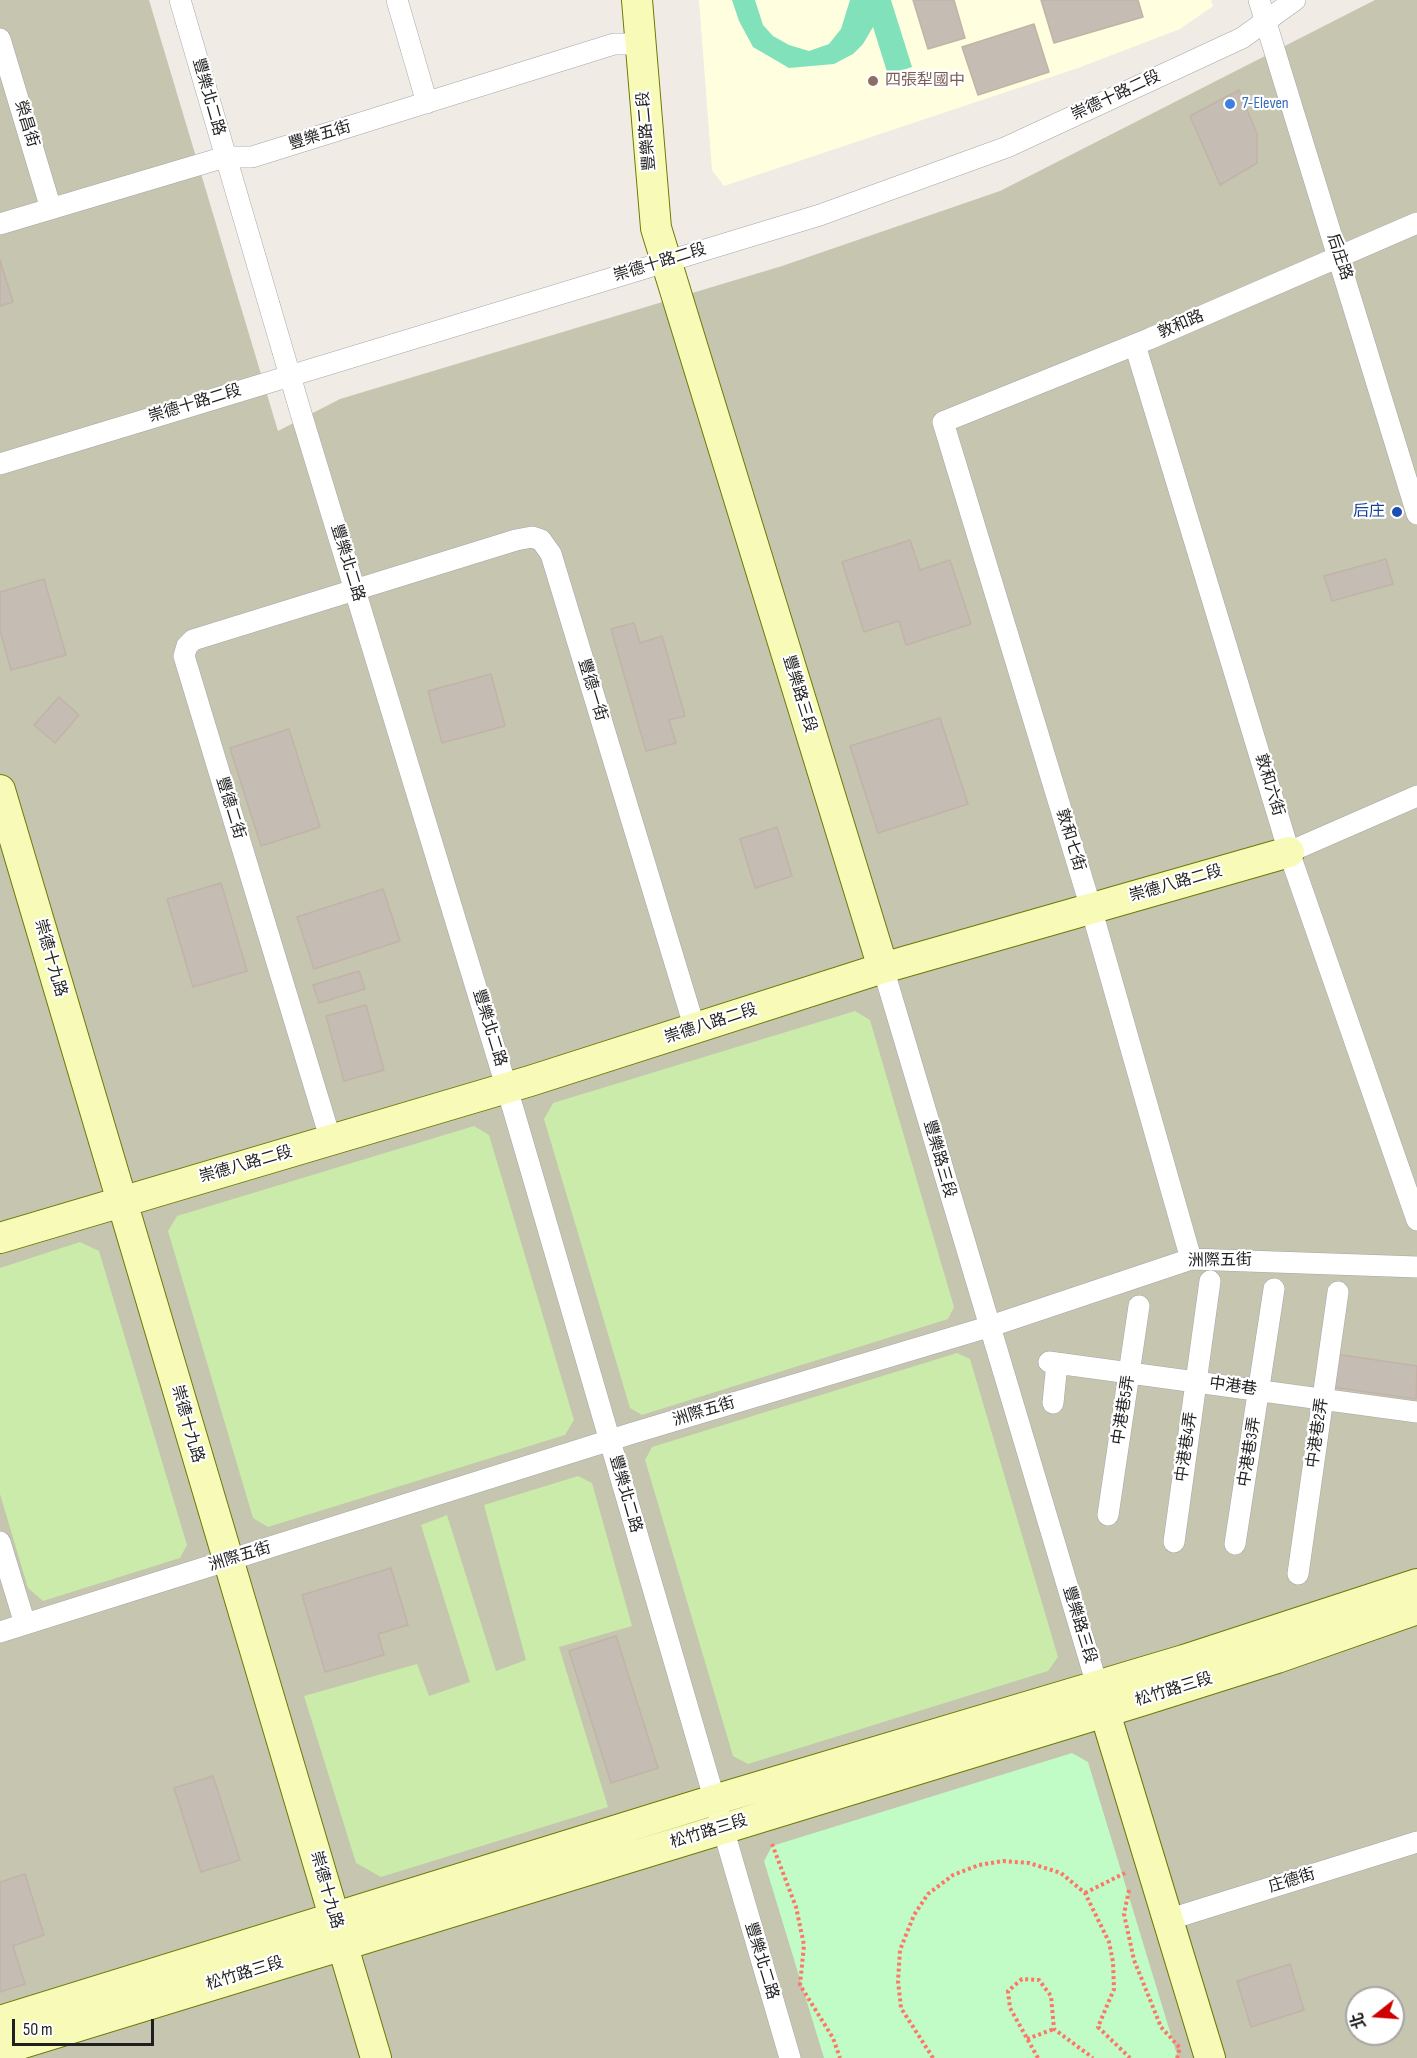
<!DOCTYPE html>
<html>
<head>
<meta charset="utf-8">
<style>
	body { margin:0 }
	#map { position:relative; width:1417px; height:2058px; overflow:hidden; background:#f0ece5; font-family:"Sofia Sans Condensed","Noto Sans TC",sans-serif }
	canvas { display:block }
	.north { position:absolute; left:1345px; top:1986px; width:60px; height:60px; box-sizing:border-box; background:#fff; border:2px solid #a5a5a5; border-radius:50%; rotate:253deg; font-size:16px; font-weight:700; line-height:24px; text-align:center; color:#1f1f1f }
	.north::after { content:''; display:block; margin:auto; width:21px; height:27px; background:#ce0001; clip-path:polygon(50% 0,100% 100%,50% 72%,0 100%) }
	.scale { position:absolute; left:12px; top:2019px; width:142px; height:27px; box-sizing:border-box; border:3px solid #1f1f1f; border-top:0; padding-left:8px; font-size:18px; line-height:21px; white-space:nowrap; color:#1f1f1f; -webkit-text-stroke:4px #fff; paint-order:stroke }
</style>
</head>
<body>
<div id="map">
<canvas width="1417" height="2058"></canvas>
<div class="north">北</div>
<div class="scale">50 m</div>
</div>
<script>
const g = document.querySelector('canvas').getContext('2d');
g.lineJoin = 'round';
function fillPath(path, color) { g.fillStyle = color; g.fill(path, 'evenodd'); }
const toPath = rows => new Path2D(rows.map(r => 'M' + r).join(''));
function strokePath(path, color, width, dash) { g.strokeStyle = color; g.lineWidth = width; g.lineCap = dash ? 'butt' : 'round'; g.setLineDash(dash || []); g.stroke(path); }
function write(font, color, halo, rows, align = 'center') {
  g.font = font + ' "Sofia Sans Condensed","Noto Sans TC",sans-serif'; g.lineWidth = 4.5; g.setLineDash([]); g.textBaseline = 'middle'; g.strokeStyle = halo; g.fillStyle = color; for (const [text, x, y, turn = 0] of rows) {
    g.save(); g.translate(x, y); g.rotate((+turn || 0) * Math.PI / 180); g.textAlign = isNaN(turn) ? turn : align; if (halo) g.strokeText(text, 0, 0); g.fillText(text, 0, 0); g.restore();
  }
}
fillPath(toPath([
	[699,0,1211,0,1213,6,1180,29,1078,68,724,186,712,170]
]), '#ffffdf');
fillPath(toPath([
	[0,0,149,0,278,431,340,399,782,266,1000,191,1375,0,1417,0,1417,2058,0,2058],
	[1357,1998,1393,1998,1393,2034,1357,2034]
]), '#c5c5b0');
fillPath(toPath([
	[855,1011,870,1020,954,1307,948,1319,642,1415,630,1408,544,1119,553,1103],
	[474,1126,489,1135,574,1420,565,1435,268,1527,253,1518,168,1231,177,1216],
	[80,1242,99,1251,187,1545,180,1558,43,1601,28,1588,0,1494,0,1268],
	[957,1353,970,1359,1058,1657,1048,1671,748,1764,733,1756,645,1460,652,1447],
	[578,1476,592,1483,632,1626,559,1647,608,1807,381,1877,356,1863,304,1696,417,1664,429,1696,470,1682,421,1525,447,1515,496,1671,526,1660,484,1505]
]), '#caebaa');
fillPath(toPath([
	[1072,1753,1088,1762,1178,2058,824,2058,764,1861,772,1846]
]), '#c1fbc5');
fillPath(toPath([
	[732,0,755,0,763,25,773,36,789,45,809,51,829,44,841,29,850,0,891,0,912,67,888,75,873,27,863,44,853,54,834,64,789,68,753,47,739,21]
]), '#81e1bb');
const building = toPath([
	[913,0,954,0,965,38,928,49,913,0],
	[1041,0,1138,0,1143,17,1054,43,1041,0],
	[1034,24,1049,72,978,95,962,47,1034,24],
	[1239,90,1257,134,1257,163,1220,185,1190,116,1239,90],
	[0,260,13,302,0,306,0,260],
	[910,540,920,570,950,560,971,624,906,645,899,621,864,632,842,562,910,540],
	[1386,559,1393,584,1332,601,1324,576,1386,559],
	[44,579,66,655,11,670,0,631,0,592,44,579],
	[634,623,640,643,662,636,685,716,669,720,676,743,646,751,611,629,634,623],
	[491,674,505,726,442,743,428,691,491,674],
	[59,697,79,715,55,743,34,725,59,697],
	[940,718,968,804,878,833,850,746,940,718],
	[289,729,320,827,261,846,230,748,289,729],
	[777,827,792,876,755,888,740,839,777,827],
	[221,883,247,971,193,987,167,899,221,883],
	[383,889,400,941,314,969,297,917,383,889],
	[359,971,365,989,319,1003,313,985,359,971],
	[366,1005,384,1070,344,1081,326,1016,366,1005],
	[1335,1354,1417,1366,1416,1399,1331,1387,1335,1354],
	[391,1568,408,1625,378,1634,384,1655,325,1672,302,1595,391,1568],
	[616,1636,658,1768,611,1783,569,1651,616,1636],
	[213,1776,240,1860,201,1872,174,1788,213,1776],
	[25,1874,44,1935,13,1946,25,1984,0,1992,0,1882,25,1874],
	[1290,1964,1304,2010,1251,2027,1237,1981,1290,1964]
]);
fillPath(building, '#c5bcb4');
strokePath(building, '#c2b3a7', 1.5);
const street = toPath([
	[180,0,300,410,514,1112,790,2058],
	[397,0,427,103],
	[1259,0,1417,514],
	[0,39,51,209],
	[0,224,225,157,252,157,614,44,639,44],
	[1135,345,1289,852,1417,1220],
	[0,464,820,215,1007,147,1242,38,1295,0],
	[1289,852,1417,796],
	[883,968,1097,1685],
	[331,1141,184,656,187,646,193,640,516,540,532,537,541,540,551,554,695,1029],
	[1191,1259,1091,908,943,422,1149,339,1417,223],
	[1049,1362,1417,1412],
	[1053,1403,1057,1363],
	[1108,1515,1139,1306],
	[0,1542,25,1624],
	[1174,1542,1210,1281],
	[1235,1544,1274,1289],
	[1298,1574,1338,1292],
	[0,1632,633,1433,988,1327,1191,1259,1417,1267],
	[1167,1920,1417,1842]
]);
const secondary = toPath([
	[637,0,656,228,883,968],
	[0,790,376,2058],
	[0,1238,530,1081,883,968,1289,852],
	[1099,1693,1210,2058],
	[0,2021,714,1800,1184,1660,1417,1584],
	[0,2050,1141,1701,1277,1658,1417,1609]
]);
strokePath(street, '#a6a6a6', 22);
strokePath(secondary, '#6d7a02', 32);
strokePath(toPath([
	[772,1844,796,1907,804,1945,800,1985,833,2038,840,2058],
	[1129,1890,1124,1914,1134,1960,1161,2027,1180,2048,1177,2058],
	[1085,1893,1125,1873],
	[1027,2039,1054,2029],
	[933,2058,901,2008,898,1981,900,1950,914,1915,928,1894,953,1875,979,1865,1003,1861,1029,1863,1061,1873,1085,1893,1109,1942,1113,1962,1114,1989,1098,2027,1130,2058],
	[1038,2058,1010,2008,1008,1991,1022,1979,1039,1980,1051,1996,1054,2029,1093,2058]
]), '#fd7769', 4, [3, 3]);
strokePath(street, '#fff', 21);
strokePath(secondary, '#f8fbb8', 30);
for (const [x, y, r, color] of [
	[873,81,6,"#8d6e63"],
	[1230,104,6,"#3f7fe0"],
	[1397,512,6,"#1a4fb4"]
]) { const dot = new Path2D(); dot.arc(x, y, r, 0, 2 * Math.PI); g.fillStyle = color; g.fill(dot); strokePath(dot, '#fff', 2); }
write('16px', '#785e54', '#fff', [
	["四張犁國中",885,81]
], 'left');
write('16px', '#1f1f1f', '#fff', [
	["崇德十路二段",1116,96,-25],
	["豐樂北二路",208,97,74],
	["榮昌街",26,124,73],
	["豐樂路二段",647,131,-95],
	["豐樂五街",320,136,-17],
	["后庄路",1339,257,72],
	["崇德十路二段",660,263,-17],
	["敦和路",1181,325,-23],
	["崇德十路二段",195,404,-17],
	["豐樂北二路",347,563,73],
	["豐德一街",592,690,73],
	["豐樂路三段",799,694,73],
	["敦和六街",1269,785,73],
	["豐德二街",230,808,73],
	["敦和七街",1070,840,73],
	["崇德八路二段",1176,884,-16],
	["崇德十九路",50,958,74],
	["崇德八路二段",711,1024,-18],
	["豐樂北二路",489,1028,73],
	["豐樂路三段",939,1159,74],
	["崇德八路二段",246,1165,-16],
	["洲際五街",1220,1261,-1],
	["中港巷",1233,1387,8],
	["中港巷5弄",1124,1410,-81],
	["洲際五街",704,1412,-17],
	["崇德十九路",187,1424,74],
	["中港巷2弄",1318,1433,-82],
	["中港巷4弄",1187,1447,-82],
	["中港巷3弄",1250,1452,-81],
	["豐樂北二路",625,1494,74],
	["洲際五街",240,1557,-17],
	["豐樂路三段",1079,1625,73],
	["松竹路三段",1174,1690,-17],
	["松竹路三段",709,1832,-17],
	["庄德街",1292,1881,-17],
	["崇德十九路",326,1890,74],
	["豐樂北二路",761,1961,73],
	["松竹路三段",245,1974,-17]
]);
write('16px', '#366cbe', '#fff', [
	["7-Eleven",1242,104]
], 'left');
write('16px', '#164399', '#fff', [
	["后庄",1385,512]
], 'right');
</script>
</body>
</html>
